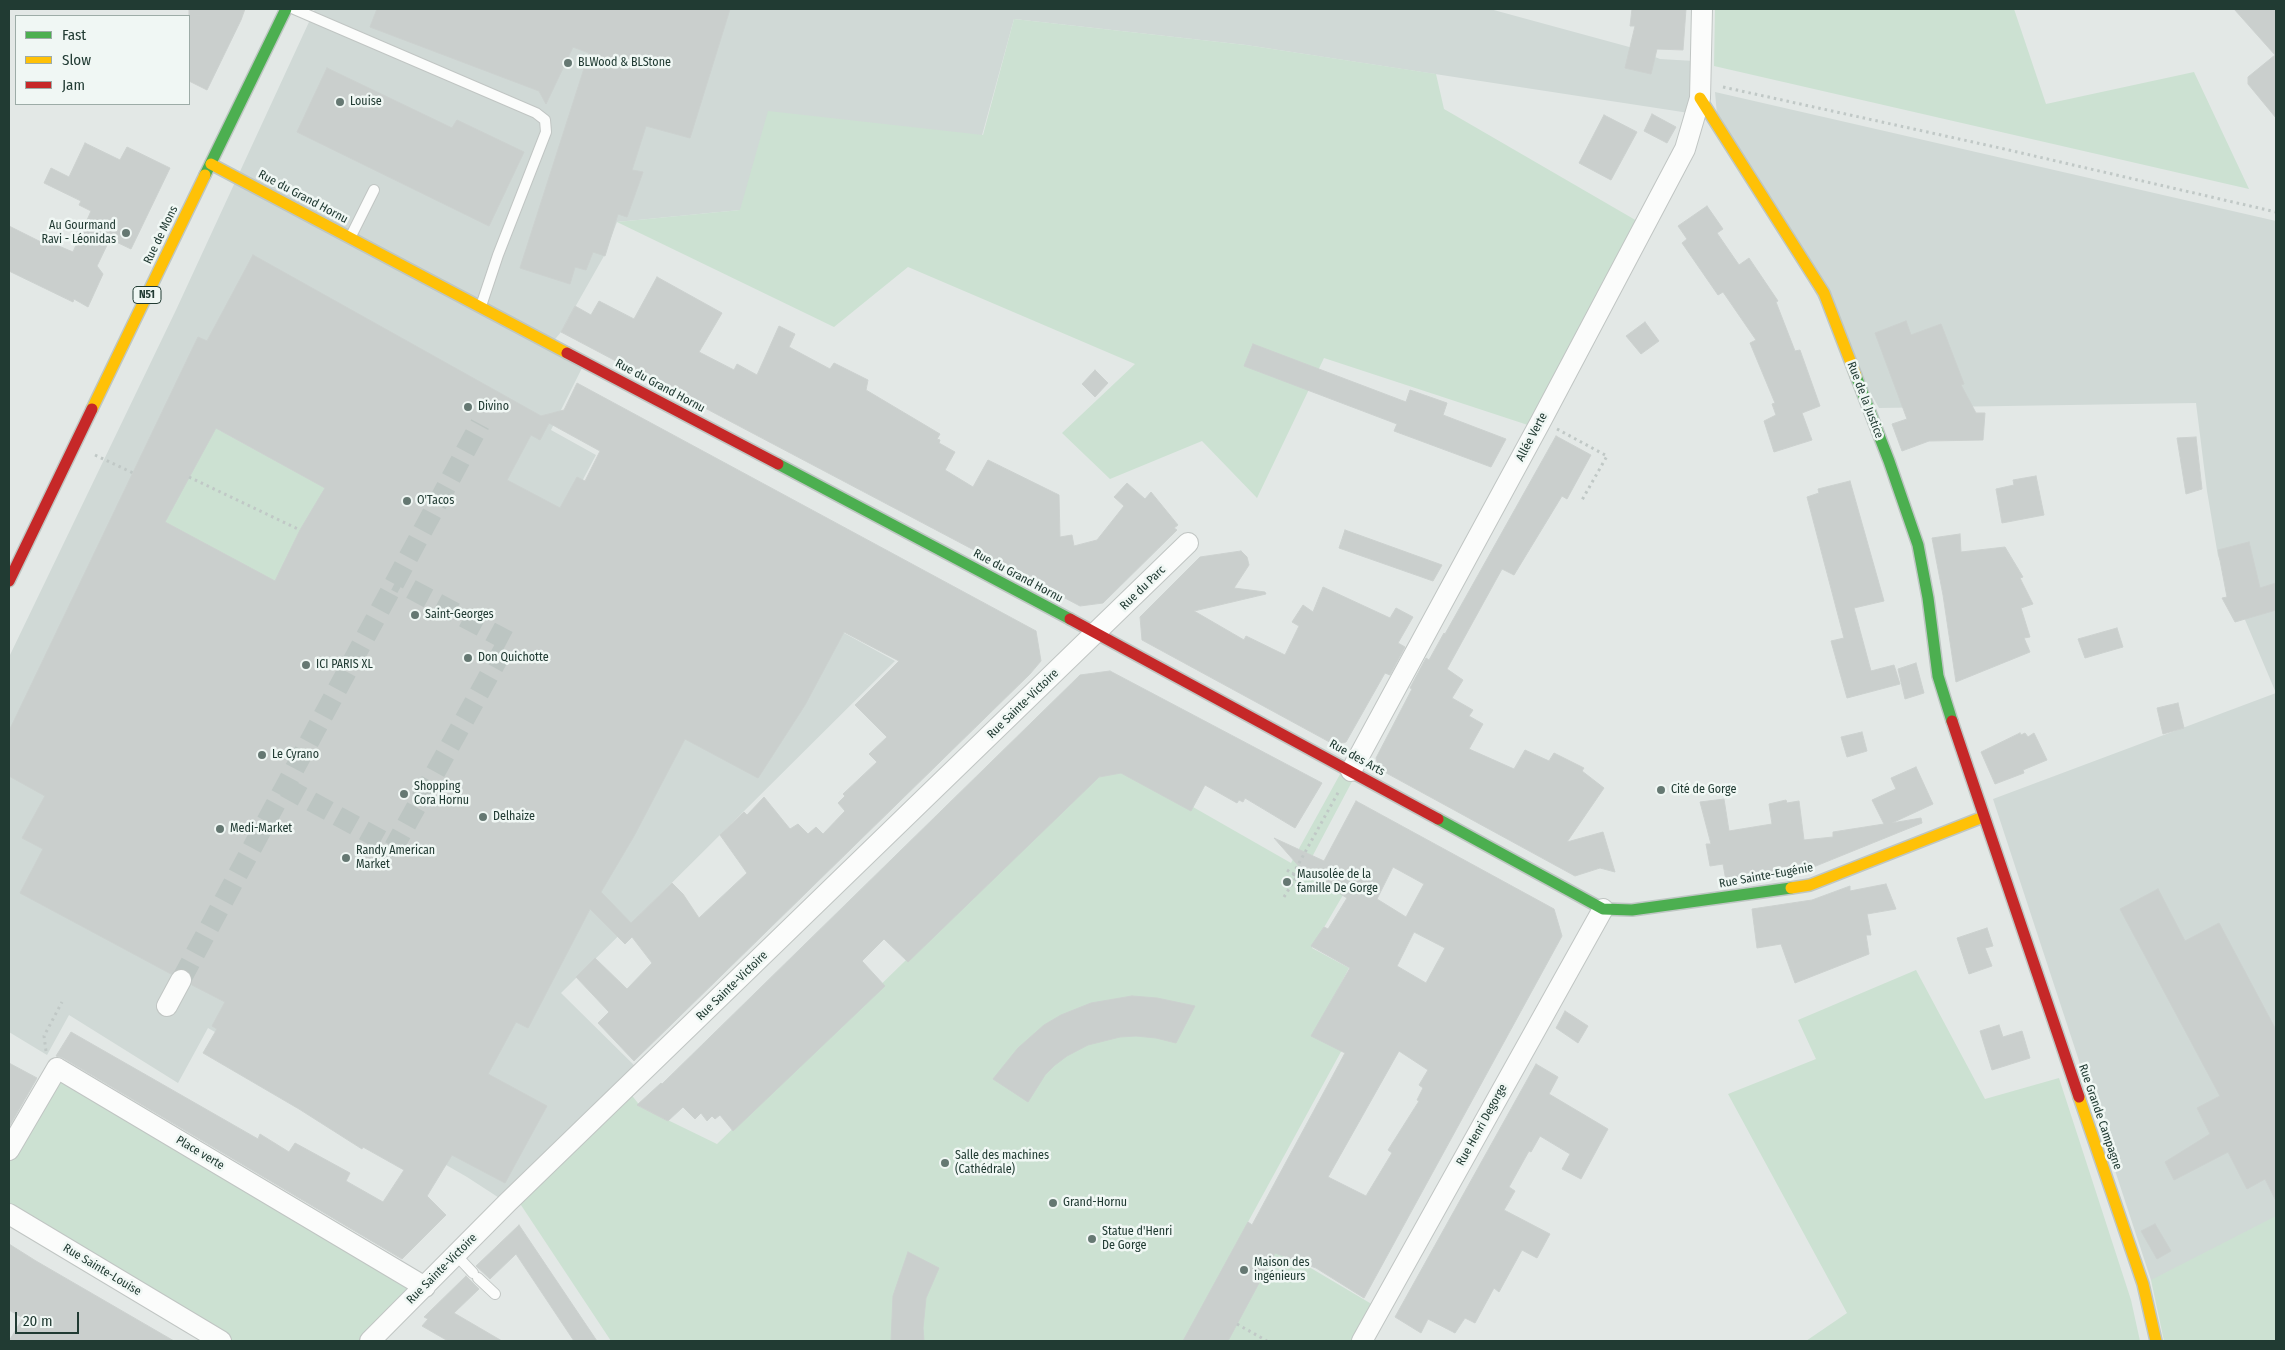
<!DOCTYPE html>
<html>
<head>
<meta charset="utf-8">
<style>
	body { margin:0 }
	#map { position:relative; width:2285px; height:1350px; overflow:hidden; background:#e3e8e6; font-family:"Fira Sans Condensed",sans-serif }
	canvas { display:block }
	.frame { position:absolute; inset:0; border:10px solid #213b33; pointer-events:none }
	.legend { position:absolute; left:15px; top:15px; width:175px; height:90px; box-sizing:border-box; background:#f0f7f4; border:1px solid #9daca7; margin:0; padding:6px 9px; list-style:none; font-size:15px; color:#213b33 }
	.legend li { display:flex; align-items:center; gap:10px; height:25px }
	.legend b { width:25px; border:1px solid #9daca7 }
	.scale { position:absolute; left:15px; top:1312px; width:64px; height:22px; box-sizing:border-box; border:2px solid #213b33; border-top:0; padding-left:6px; font-size:15px; line-height:18px; white-space:nowrap; color:#213b33; -webkit-text-stroke:4px #f0f7f4; paint-order:stroke }
</style>
</head>
<body>
<div id="map">
<canvas width="2285" height="1350"></canvas>
<div class="frame"></div>
<ul class="legend">
<li><b style="height:6px;background:#4caf50"></b>Fast</li>
<li><b style="height:6px;background:#ffc107"></b>Slow</li>
<li><b style="height:6px;background:#c62828"></b>Jam</li>
</ul>
<div class="scale">20 m</div>
</div>
<script>
const g = document.querySelector('canvas').getContext('2d');
g.lineJoin = 'round';
function fillPath(path, color) { g.fillStyle = color; g.fill(path, 'evenodd'); }
const toPath = rows => new Path2D(rows.map(r => 'M' + r).join(''));
function strokePath(path, color, width, dash) { g.strokeStyle = color; g.lineWidth = width; g.lineCap = dash ? 'butt' : 'round'; g.setLineDash(dash || []); g.stroke(path); }
function write(font, color, halo, rows, align = 'center') {
  g.font = font + ' "Fira Sans Condensed",sans-serif'; g.lineWidth = 5; g.setLineDash([]); g.textBaseline = 'middle'; g.strokeStyle = halo; g.fillStyle = color; for (const [text, x, y, turn = 0] of rows) {
    g.save(); g.translate(x, y); g.rotate((+turn || 0) * Math.PI / 180); g.textAlign = isNaN(turn) ? turn : align; if (halo) g.strokeText(text, 0, 0); g.fillText(text, 0, 0); g.restore();
  }
}
fillPath(toPath([
	[315,9,1490,9,1633,48,1660,59,1694,61,1689,113,1246,45,1014,19,981,139,740,210,617,222,604,256,561,332,551,344,585,362,551,430,596,455,579,487,895,661,561,993,642,1073,507,1203,467,1177,208,1028,178,1083,69,1015,47,1055,9,1032,9,657,176,310],
	[1715,92,2276,221,2276,1341,2151,1280,1993,799,2276,693,2218,556,2207,491,2196,403,1879,408,1717,115]
]), '#d0d9d6');
fillPath(toPath([
	[1715,9,2014,9,2046,104,2194,72,2249,189,1714,66],
	[1014,19,1246,45,1436,74,1444,109,1644,225,1537,428,1324,358,1257,498,1202,441,1110,479,1062,433,1135,364,908,267,834,327,617,222,740,210,768,111,983,135],
	[215,428,325,488,275,581,165,522],
	[1123,767,1291,863,1344,767,1356,774,1303,874,1343,895,1312,948,1349,968,1315,1033,1343,1048,1248,1222,1282,1242,1282,1251,1380,1309,1362,1341,611,1341,515,1196,630,1093,641,1107,717,1144,1091,780],
	[1916,970,1985,1099,2059,1078,2131,1300,2140,1341,1806,1341,1847,1313,1728,1094,1816,1059,1798,1020],
	[57,1068,425,1287,370,1341,221,1341,9,1214,9,1150],
	[2276,1216,2276,1341,2164,1341,2151,1280]
]), '#cce1d2');
const building = toPath([
	[189,9,245,9,241,20,207,90,189,81,189,9],
	[377,9,730,9,690,138,646,126,632,170,643,172,627,217,618,214,605,256,593,252,586,270,575,267,570,284,520,268,589,53,573,47,546,104,539,91,370,27,377,9],
	[1632,9,1686,9,1683,50,1657,49,1651,74,1625,68,1635,26,1630,26,1632,9],
	[2234,9,2276,9,2276,118,2248,84,2248,77,2275,55,2234,9],
	[327,68,452,128,457,120,524,152,489,226,297,132,327,68],
	[1652,114,1676,127,1667,143,1644,131,1652,114],
	[1604,115,1637,132,1611,180,1579,163,1604,115],
	[85,143,120,160,127,147,170,168,131,249,110,239,97,266,103,274,88,307,74,299,73,302,9,271,9,226,41,242,42,239,73,252,91,211,79,205,81,201,44,183,51,168,69,177,85,143],
	[1707,206,1723,229,1717,233,1739,265,1749,258,1778,301,1776,302,1795,351,1800,350,1820,406,1802,413,1812,440,1774,452,1764,421,1776,415,1772,404,1775,403,1750,343,1756,340,1723,292,1718,295,1682,243,1687,239,1678,226,1707,206],
	[253,255,541,416,564,410,577,383,1036,631,1041,661,1030,674,634,1061,598,1023,609,1012,576,977,595,958,627,989,652,963,632,937,625,944,590,909,528,1028,516,1022,488,1074,547,1106,505,1183,452,1155,427,1196,446,1215,402,1259,63,1058,56,1056,71,1032,258,1139,260,1134,289,1152,295,1143,350,1173,346,1181,383,1202,404,1170,363,1147,362,1149,299,1109,203,1053,217,1029,212,1026,225,1002,192,985,191,974,187,970,180,968,171,974,20,893,43,849,22,838,45,796,9,776,9,731,198,337,207,341,253,255],
	[549,423,600,451,585,481,577,477,560,508,507,480,531,435,540,440,549,423],
	[216,428,325,488,300,530,275,581,165,522,216,428],
	[844,632,899,661,855,705,887,737,869,754,877,762,843,794,845,796,838,803,845,811,823,834,816,827,808,834,798,824,790,829,764,797,747,815,744,812,720,835,747,873,699,918,683,894,672,883,631,923,601,892,634,836,685,739,758,778,805,705,844,632],
	[657,277,722,313,699,352,734,370,737,364,757,375,779,326,795,334,789,347,830,369,834,363,868,380,866,390,940,434,937,439,940,440,939,443,955,452,945,470,973,487,988,460,1059,495,1060,537,1072,535,1074,546,1097,540,1124,506,1114,497,1127,483,1145,499,1151,492,1178,525,1174,528,1177,530,1103,603,1080,606,561,332,575,306,591,315,599,301,634,319,657,277],
	[1906,321,1911,335,1941,324,1964,384,1961,385,1976,413,1985,413,1983,440,1929,441,1902,451,1892,424,1907,419,1875,333,1906,321],
	[1645,322,1659,341,1641,354,1626,336,1645,322],
	[1253,344,1406,402,1410,390,1447,403,1443,415,1506,439,1491,467,1394,431,1397,424,1244,366,1253,344],
	[1095,370,1108,383,1095,397,1082,384,1095,370],
	[1556,436,1591,455,1567,499,1562,496,1514,575,1502,569,1447,669,1463,680,1452,698,1473,710,1469,716,1483,724,1469,749,1514,769,1525,750,1549,761,1554,753,1584,768,1582,771,1604,788,1567,842,1603,832,1615,872,1600,868,1575,876,1379,769,1376,758,1412,689,1410,688,1426,658,1429,660,1444,633,1445,634,1556,436],
	[2196,437,2202,489,2186,494,2177,438,2196,437],
	[2036,476,2044,515,2002,523,1996,489,2014,485,2013,480,2036,476],
	[1850,481,1884,601,1854,608,1871,671,1894,665,1900,684,1847,698,1831,641,1844,638,1807,497,1819,493,1818,489,1850,481],
	[1345,530,1442,565,1433,581,1339,548,1345,530],
	[1960,534,1961,552,2005,547,2023,577,2020,578,2033,604,2021,608,2030,637,2024,638,2030,652,1956,682,1943,595,1932,538,1960,534],
	[2249,542,2260,588,2276,583,2276,610,2235,622,2222,598,2227,597,2218,550,2249,542],
	[1241,551,1247,557,1249,565,1234,588,1265,592,1266,594,1194,611,1244,640,1246,636,1285,655,1299,626,1292,622,1303,605,1313,612,1323,587,1390,618,1396,608,1413,617,1398,643,1405,647,1390,675,1385,673,1346,742,1335,745,1142,640,1140,617,1200,557,1241,551],
	[2117,628,2123,647,2085,658,2078,639,2117,628],
	[1916,663,1924,693,1905,699,1898,669,1916,663],
	[1110,671,1322,783,1295,828,1245,798,1243,802,1239,800,1237,803,1205,785,1191,811,1121,773,1099,777,908,962,884,939,862,961,885,986,733,1131,720,1115,715,1119,712,1116,707,1121,701,1113,695,1119,683,1107,668,1121,637,1105,661,1083,662,1084,1080,675,1110,671],
	[2178,703,2184,728,2163,734,2157,708,2178,703],
	[1862,732,1867,751,1847,757,1841,737,1862,732],
	[2020,733,2021,735,2025,733,2028,737,2034,733,2047,760,2023,770,2024,773,1995,784,1981,752,2020,733],
	[1916,767,1933,804,1892,823,1921,818,1922,823,1806,870,1726,881,1723,864,1710,866,1706,844,1711,844,1700,802,1724,799,1729,831,1772,824,1769,804,1786,800,1787,803,1799,801,1804,840,1833,837,1833,832,1884,824,1872,800,1896,789,1891,778,1916,767],
	[1356,801,1554,909,1562,936,1364,1298,1316,1268,1275,1253,1228,1341,1183,1341,1248,1222,1252,1225,1345,1053,1311,1036,1350,968,1311,946,1324,927,1328,929,1347,898,1314,878,1311,880,1274,838,1324,861,1356,801],
	[1393,867,1424,884,1406,917,1377,899,1393,867],
	[1414,932,1445,948,1426,983,1397,966,1414,932],
	[1399,1051,1428,1070,1419,1085,1423,1088,1417,1100,1419,1101,1388,1150,1392,1153,1366,1196,1328,1177,1399,1051],
	[1886,884,1896,909,1867,914,1871,935,1866,935,1869,954,1795,983,1781,944,1757,948,1752,909,1812,900,1850,886,1850,891,1886,884],
	[2158,889,2185,941,2219,923,2276,1030,2276,1201,2265,1179,2247,1189,2228,1152,2174,1180,2165,1162,2210,1134,2197,1108,2220,1096,2120,909,2158,889],
	[1987,928,1993,946,1985,948,1992,966,1969,974,1957,938,1987,928],
	[1132,996,1157,998,1195,1006,1176,1043,1156,1038,1136,1036,1120,1037,1088,1045,1067,1056,1055,1065,1045,1075,1028,1102,993,1079,1018,1048,1044,1025,1061,1015,1091,1003,1132,996],
	[1565,1011,1588,1026,1578,1043,1556,1028,1565,1011],
	[1999,1025,2003,1037,2022,1031,2030,1058,1992,1070,1980,1031,1999,1025],
	[9,1063,37,1078,9,1127,9,1063],
	[1536,1064,1558,1077,1549,1094,1608,1129,1581,1179,1562,1169,1570,1154,1540,1136,1531,1152,1529,1151,1509,1187,1515,1191,1504,1210,1550,1234,1537,1258,1522,1250,1499,1292,1494,1288,1475,1323,1465,1318,1455,1333,1428,1319,1421,1333,1395,1317,1536,1064],
	[2155,1224,2171,1251,2157,1259,2141,1231,2155,1224],
	[519,1225,597,1341,574,1341,516,1254,490,1279,476,1266,519,1225],
	[9,1244,36,1261,174,1341,9,1341,23,1318,9,1310,9,1244],
	[908,1252,939,1268,926,1298,923,1328,924,1341,891,1341,893,1296,908,1252],
	[466,1276,479,1289,454,1313,502,1341,448,1341,422,1326,428,1319,424,1317,466,1276]
]);
fillPath(building, '#cacfcd');
strokePath(building, '#ccd1cf', 1);
strokePath(toPath([
	[285,787,394,847,508,641,396,581],
	[181,980,480,424]
]), '#bcc5c2', 20, [20, 10]);
const lane = toPath([
	[294,9,536,113,545,120,546,132,498,255,481,306],
	[351,236,374,190],
	[456,1255,473,1273],
	[478,1278,495,1294]
]);
const street = toPath([
	[1351,771,1541,421,1685,149,1700,98,1702,9],
	[167,1006,181,980],
	[9,1150,57,1068,425,1287],
	[9,1214,221,1341],
	[370,1341,507,1203,1188,543],
	[1362,1341,1603,909]
]);
const fast = toPath([
	[205,175,286,9],
	[1856,376,1889,461,1918,545,1928,598,1938,676,1952,721],
	[778,464,1070,619],
	[1438,819,1603,909,1632,910,1791,888]
]);
const slow = toPath([
	[1700,98,1824,293,1856,376],
	[211,164,567,353],
	[92,409,205,175],
	[1791,888,1810,885,1983,817],
	[2079,1097,2143,1284,2156,1341]
]);
const jam = toPath([
	[567,353,778,464],
	[9,581,92,409],
	[1070,619,1438,819],
	[1952,721,2079,1097]
]);
strokePath(lane, '#c0c5c3', 12);
strokePath(street, '#c0c5c3', 22);
strokePath(fast, '#bec6c3', 14);
strokePath(slow, '#bec6c3', 14);
strokePath(jam, '#bec6c3', 14);
strokePath(toPath([
	[1723,87,2000,148,2276,212],
	[1557,429,1607,456,1582,500],
	[95,455,133,473],
	[189,477,300,530],
	[1287,870,1293,874,1339,791],
	[1284,897,1297,876,1293,874],
	[46,1051,44,1036,62,1002],
	[1237,1324,1267,1341]
]), '#c0c8c6', 3, [2.5, 4]);
strokePath(lane, '#fbfcfb', 10);
strokePath(street, '#fbfcfb', 20);
strokePath(fast, '#4caf50', 11);
strokePath(slow, '#ffc107', 11);
strokePath(jam, '#c62828', 11);
for (const [x, y, r, color] of [
	[568,63,5,"#657872"],
	[340,102,5,"#657872"],
	[126,233,5,"#657872"],
	[468,407,5,"#657872"],
	[407,501,5,"#657872"],
	[415,615,5,"#657872"],
	[468,658,5,"#657872"],
	[306,665,5,"#657872"],
	[262,755,5,"#657872"],
	[1661,790,5,"#657872"],
	[404,794,5,"#657872"],
	[483,817,5,"#657872"],
	[220,829,5,"#657872"],
	[346,858,5,"#657872"],
	[1287,882,5,"#657872"],
	[945,1163,5,"#657872"],
	[1053,1203,5,"#657872"],
	[1092,1239,5,"#657872"],
	[1244,1270,5,"#657872"]
]) { const dot = new Path2D(); dot.arc(x, y, r, 0, 2 * Math.PI); g.fillStyle = color; g.fill(dot); strokePath(dot, '#f0f7f4', 2); }
for (const [x, y, w] of [
	[147,295,28]
]) { const box = new Path2D(); box.roundRect(x - w / 2, y - 8.5, w, 17, 4); g.fillStyle = '#f0f7f4'; g.fill(box); strokePath(box, '#213b33', 1); }
write('bold 11px', '#213b33', null, [
	["N51",147,295]
]);
write('12px', '#213b33', '#f0f7f4', [
	["BLWood & BLStone",578,63],
	["Louise",350,102],
	["Au Gourmand",116,226,"right"],
	["Ravi - Léonidas",116,240,"right"],
	["Divino",478,407],
	["O'Tacos",417,501],
	["Saint-Georges",425,615],
	["Don Quichotte",478,658],
	["ICI PARIS XL",316,665],
	["Le Cyrano",272,755],
	["Shopping",414,787],
	["Cora Hornu",414,801],
	["Cité de Gorge",1671,790],
	["Delhaize",493,817],
	["Medi-Market",230,829],
	["Randy American",356,851],
	["Market",356,865],
	["Mausolée de la",1297,875],
	["famille De Gorge",1297,889],
	["Salle des machines",955,1156],
	["(Cathédrale)",955,1170],
	["Grand-Hornu",1063,1203],
	["Statue d'Henri",1102,1232],
	["De Gorge",1102,1246],
	["Maison des",1254,1263],
	["ingénieurs",1254,1277]
], 'left');
write('12px', '#213b33', '#f0f7f4', [
	["Rue du Grand Hornu",303,197,28],
	["Rue de Mons",161,235,-64],
	["Rue du Grand Hornu",660,386,28],
	["Rue de la Justice",1865,400,69],
	["Allée Verte",1532,437,-62],
	["Rue du Grand Hornu",1018,576,28],
	["Rue du Parc",1143,588,-44],
	["Rue Sainte-Victoire",1023,704,-44],
	["Rue des Arts",1357,758,29],
	["Rue Sainte-Eugénie",1766,876,-10],
	["Rue Sainte-Victoire",732,986,-44],
	["Rue Grande Campagne",2100,1117,71],
	["Rue Henri Degorge",1482,1125,-61],
	["Place verte",200,1153,31],
	["Rue Sainte-Victoire",442,1269,-45],
	["Rue Sainte-Louise",102,1270,31]
]);
</script>
</body>
</html>
